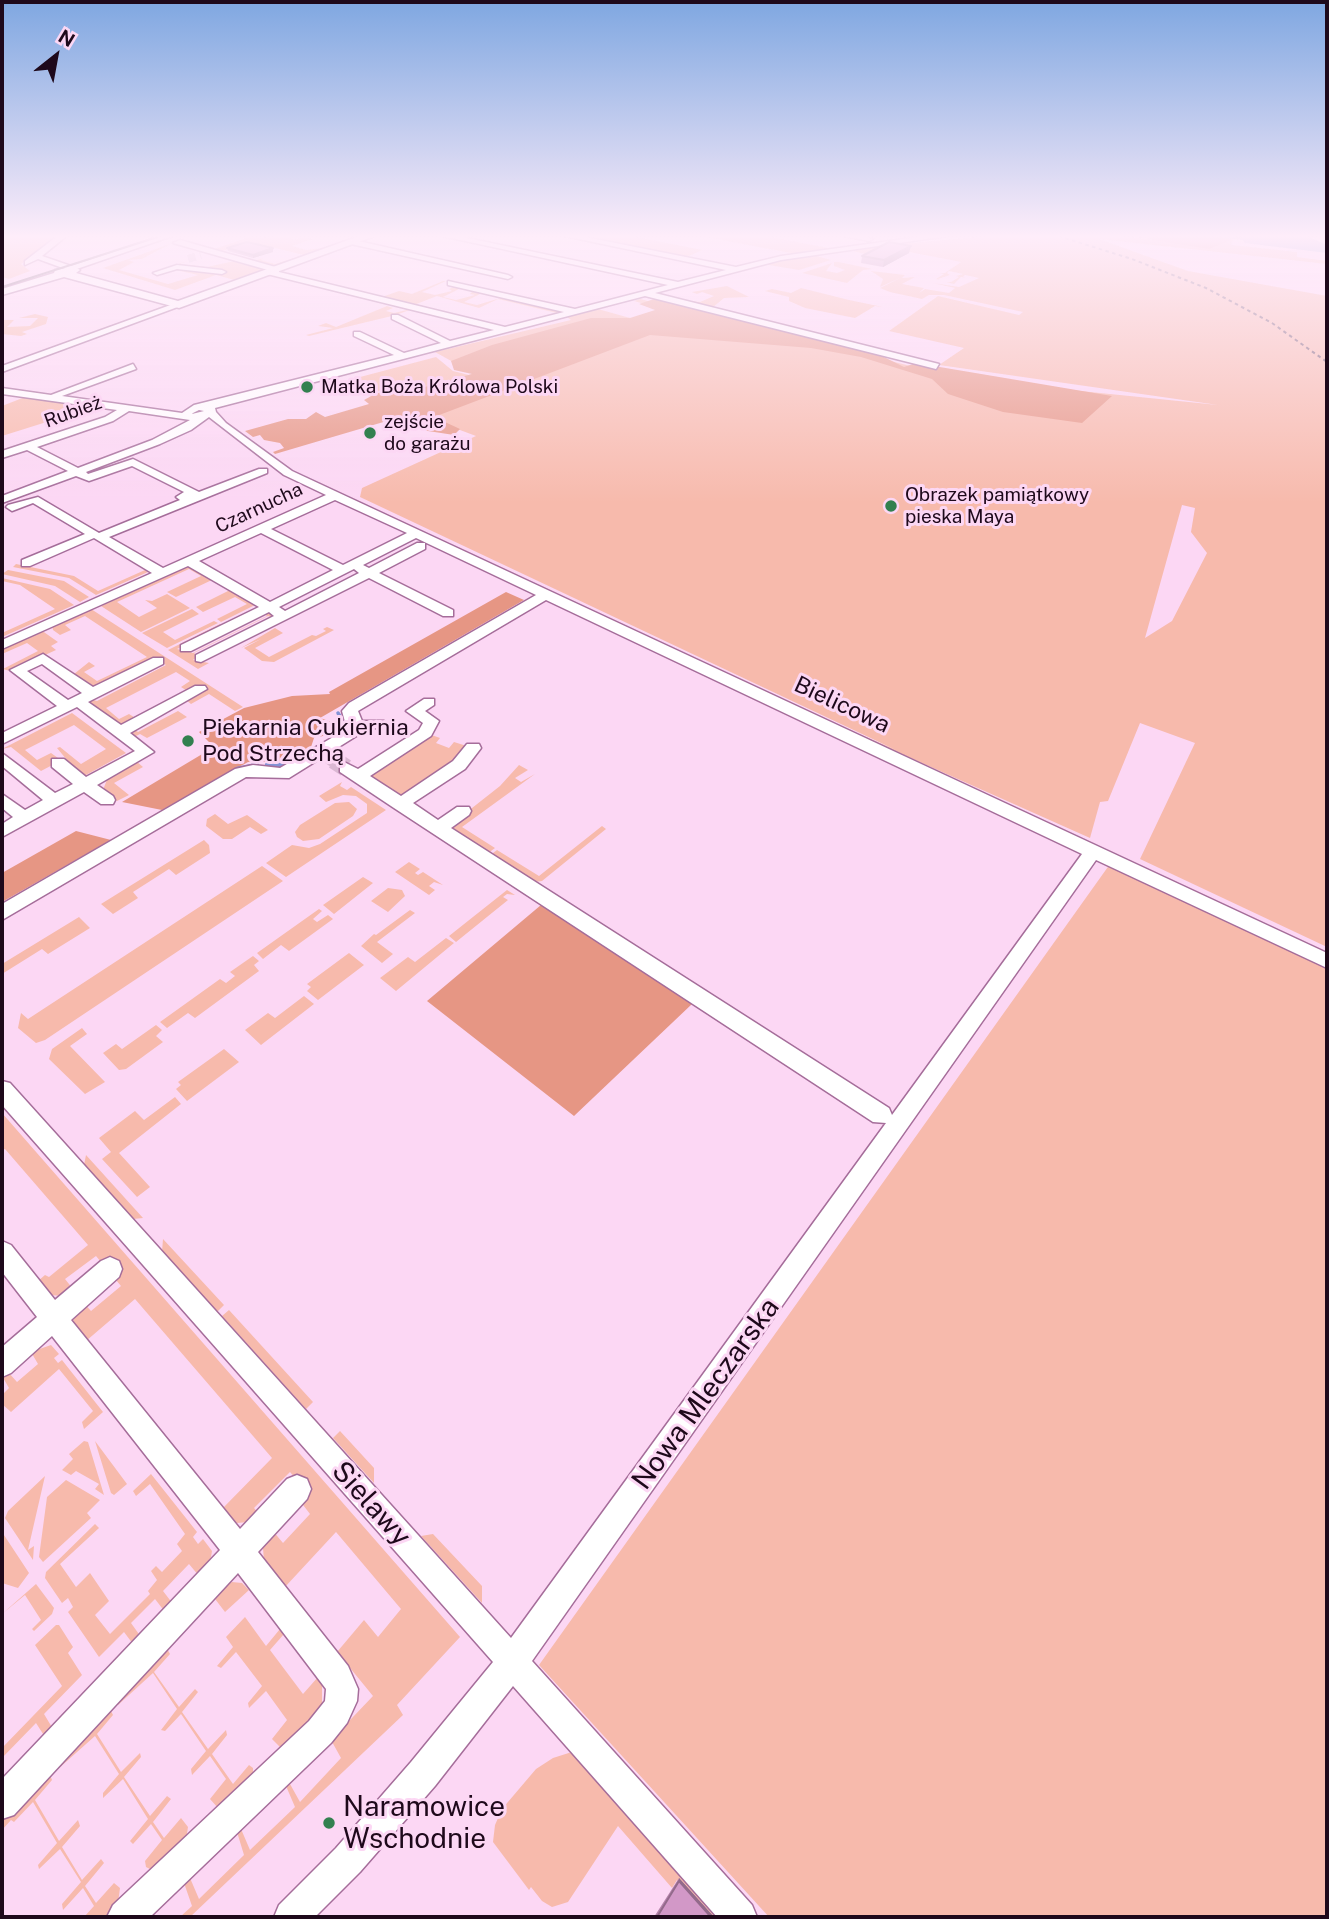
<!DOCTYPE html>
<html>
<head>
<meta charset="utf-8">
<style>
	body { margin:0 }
	#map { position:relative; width:1329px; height:1919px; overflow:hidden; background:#fcd7f4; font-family:"Public Sans",sans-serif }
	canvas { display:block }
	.frame { position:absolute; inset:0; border:4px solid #1e091b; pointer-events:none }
	.north { position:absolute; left:21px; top:21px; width:70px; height:70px; -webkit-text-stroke:5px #fcd7f4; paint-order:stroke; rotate:31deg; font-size:19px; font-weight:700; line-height:28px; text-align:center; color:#1e091b }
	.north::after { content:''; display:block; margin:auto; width:24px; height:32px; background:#1e091b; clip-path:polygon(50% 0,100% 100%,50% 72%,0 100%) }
</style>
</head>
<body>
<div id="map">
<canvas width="1329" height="1919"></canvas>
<div class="frame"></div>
<div class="north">N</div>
</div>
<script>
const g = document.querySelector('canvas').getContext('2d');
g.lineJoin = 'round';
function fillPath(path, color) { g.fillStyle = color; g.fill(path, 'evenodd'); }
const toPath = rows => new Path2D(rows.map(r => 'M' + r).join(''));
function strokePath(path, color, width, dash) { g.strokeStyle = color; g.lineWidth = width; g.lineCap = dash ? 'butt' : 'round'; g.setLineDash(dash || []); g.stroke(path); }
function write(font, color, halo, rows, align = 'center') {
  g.font = font + ' "Public Sans",sans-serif'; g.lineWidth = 6; g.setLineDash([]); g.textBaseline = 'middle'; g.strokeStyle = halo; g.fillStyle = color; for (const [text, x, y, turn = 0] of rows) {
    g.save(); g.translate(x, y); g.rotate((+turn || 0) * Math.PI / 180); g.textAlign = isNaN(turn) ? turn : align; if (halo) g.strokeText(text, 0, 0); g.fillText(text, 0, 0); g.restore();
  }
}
fillPath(toPath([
	[2,234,63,234,21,264,30,271,9,279,2,277],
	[239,234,260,238,292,234,299,236,291,238,294,240,303,237,312,239,292,246,306,250,334,247,278,267,254,261,263,258,261,260,275,264,303,255,260,244,246,243,223,251,245,259,212,250,249,237],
	[563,234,621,234,702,250,685,258],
	[691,234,756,234,833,249,796,254],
	[1011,234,1102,234,1212,246,1233,239,1231,245,1297,252,1297,257,1327,261,1327,264,1099,239,1188,271,1327,296,1327,947,1140,859,1195,743,1140,723,1108,801,1100,802,1090,838,801,709,896,750,360,497,362,488,476,436,369,396,397,389,358,394,341,382,436,357,453,371,469,375,473,373,435,352,571,320,567,317,598,309,630,318,624,318,690,317,634,301,640,299,963,379,1218,405,939,365,964,348,889,331,938,296,1019,315,1023,312,944,295,929,295,922,299,890,292,880,288,900,278,880,287,883,279,871,271,905,275,902,278,915,277,902,284,924,288,919,293,925,289,949,293,955,288,933,283,959,287,979,278,965,275,963,277,966,278,961,277,954,284,946,282,951,282,959,277,956,276,963,274,949,271,947,273,950,275,938,279,941,280,931,278,936,279,944,274,940,273,945,273,961,262,888,248,874,256,843,249],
	[1182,505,1195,508,1191,532,1207,553,1172,621,1145,638],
	[170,244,142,259,128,260,134,262,119,270,168,284,198,275,176,270,162,274,177,268,188,270,175,265,190,260,180,264,207,267,234,261,265,270,238,281,216,275,175,290,103,268],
	[810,254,831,260,799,270,763,264],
	[834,262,839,262,872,269,863,270,847,283,802,273,832,263,826,271,837,273,845,270,834,266],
	[443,281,446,281,422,292,435,295,452,291,449,289,454,287,450,286,454,285,463,287,443,297,456,300,475,295,470,294,474,290,482,293,464,302,477,305,504,297,568,312,561,314,498,299,479,308,437,296,414,305,382,297,399,291,412,294],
	[727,286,749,297,724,298,712,308,679,300,700,302,714,296,702,292,697,294,692,292],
	[801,288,849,300,883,307,875,306,855,318,805,308,789,301,789,297,765,291,772,289,791,293],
	[387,306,393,308,386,311,394,313,415,308,396,315,309,336,306,335,333,328,318,326,326,323,336,327],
	[35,314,48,317,46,324,22,332,27,334,21,336,2,334,2,320,14,320,7,327,30,326,38,318,19,318],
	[25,397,82,404,88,409,2,436,2,406],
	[16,564,74,576,98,591,145,570,148,572,96,595,69,578,13,567],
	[190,566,214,579,176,597,167,592,201,576,189,569,117,602,139,617,157,608,145,600,152,601,167,594,190,608,141,632,101,606],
	[8,570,64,581,89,597,80,602,55,586,2,574],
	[2,578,50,589,74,605,2,637,2,633,55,609,20,585,2,581],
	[232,589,257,604,221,622,217,619,247,604,235,597,203,612,196,607],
	[91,609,243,707,235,711,209,694,191,704,186,700,189,692,181,687,190,681,176,672,106,708,119,719,129,714,137,719,122,726,88,703,90,699,97,701,166,665,156,659,97,688,74,674,89,662,95,666,84,672,97,681,147,657,85,616,65,625,71,630,60,635,53,630,52,625],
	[192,609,199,614,163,632,175,640,214,621,218,623,167,648,142,633],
	[271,612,275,615,273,618,268,616,194,653,198,656,193,660,209,663,198,669,168,650,220,624,223,626,177,649,193,653,267,616,263,613],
	[327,627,334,630,274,662,262,661,244,648,261,639,241,648,275,628,283,633,255,648,269,657,312,635,316,636,326,631,323,629],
	[41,630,58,642,51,646,56,650,10,671,3,669,38,651,27,643,2,654,2,648],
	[178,711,187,717,147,738,140,734,134,737,130,733,132,728,138,732],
	[72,713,126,753,86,775,91,779,64,762,67,760,57,748,60,747,81,764,106,749,74,725,25,750,37,760,51,753,58,758,55,760,58,762,41,771,11,747,2,749],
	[426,733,440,738,436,743,449,748,454,742,473,748,408,794,393,794,370,778,371,770],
	[136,761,143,767,114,783,129,795,117,801,103,790,108,777],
	[519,765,528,770,515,778,521,782,535,774,462,827,495,848,487,854,453,831,453,823,500,786],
	[342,782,340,786,347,790,351,787,386,810,286,877,266,863,292,845,309,848,320,844,367,813,367,804,356,796,343,795,326,802,319,796],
	[349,802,357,809,353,816,319,839,303,841,297,837,295,832,300,825,335,803],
	[215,814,228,824,247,815,268,830,261,834,250,827,232,839,223,839,206,826,207,819],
	[602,826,606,829,542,881,535,882,489,856,497,850,539,876],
	[204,840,209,845,210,853,176,875,169,869,133,892,138,898,113,914,101,904],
	[409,862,420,869,415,873,418,875,423,872,443,885,434,882,429,886,435,890,429,895,395,872],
	[1110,864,1327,962,1327,1917,769,1917,539,1665],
	[262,866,283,881,45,1040,36,1043,18,1028,21,1013,28,1019],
	[363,877,373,883,334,914,323,905],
	[388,888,402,890,405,896,388,912,371,901],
	[507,890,515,895,507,894,503,897,508,900,456,942,449,936],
	[319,909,322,911,313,919,317,922,328,915,333,919,289,951,281,945,263,959,257,953],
	[410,910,415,913,377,942,393,954,382,963,361,946,374,934,376,935],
	[79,917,90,928,48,954,42,949,2,974,2,964],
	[446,938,454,943,396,991,380,978,408,957,415,962],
	[349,953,364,965,318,1000,307,991,311,987,307,984],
	[253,956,259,961,254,965,259,971,195,1018,188,1013,167,1028,160,1022,220,979,226,983,235,976,230,972],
	[304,996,314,1004,261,1045,245,1030,268,1013,275,1018],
	[156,1025,162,1030,156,1036,163,1042,126,1069,119,1070,103,1053,116,1044,122,1049],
	[82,1028,87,1034,70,1046,105,1082,85,1094,49,1059,52,1049],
	[224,1049,239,1062,187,1101,176,1089,181,1085,178,1082],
	[175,1097,181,1104,119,1153,150,1187,137,1197,102,1159,111,1152,99,1138,135,1111,144,1120],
	[2,1113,460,1637,397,1705,403,1715,190,1917,180,1917,192,1906,184,1883,190,1878,199,1899,244,1855,237,1832,241,1829,250,1850,295,1807,286,1786,290,1784,300,1802,341,1758,331,1740,373,1696,337,1652,364,1620,378,1637,401,1609,336,1532,285,1587,264,1561,263,1548,273,1531,283,1543,310,1514,300,1501,307,1492,290,1472,254,1508,259,1514,248,1522,237,1523,222,1509,272,1458,135,1299,86,1341,73,1323,74,1315,83,1302,91,1311,121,1286,96,1256,65,1279,73,1289,62,1296,50,1295,38,1281,45,1275,49,1277,88,1245,5,1149,2,1150],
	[86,1155,143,1218,133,1219,84,1165],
	[163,1239,224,1305,217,1312,162,1252],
	[229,1310,313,1402,306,1409,222,1316],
	[51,1345,59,1354,54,1358,58,1363,62,1360,103,1412,84,1429,82,1422,93,1411,59,1369,11,1412,2,1404,2,1395,9,1388,2,1376,8,1372,17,1382,38,1364,31,1352],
	[340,1431,374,1468,374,1483,333,1438],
	[84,1441,88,1442,104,1495,95,1489,99,1484,76,1471,71,1475,62,1470,73,1459,69,1454],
	[95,1441,127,1484,114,1495,111,1493],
	[151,1474,197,1532,193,1537,198,1544,203,1539,212,1551,211,1557,199,1576,189,1564,163,1591,173,1604,165,1612,155,1599,131,1623,141,1637,133,1644,124,1632,99,1657,68,1612,73,1607,68,1598,62,1603,45,1578,46,1572,95,1524,99,1528,60,1564,76,1587,90,1573,109,1601,95,1615,110,1634,150,1594,148,1591,157,1580,151,1571,156,1566,162,1572,182,1551,177,1544,185,1534,150,1484,136,1496,133,1491],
	[45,1476,28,1550,34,1546,33,1560,5,1518,8,1511],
	[66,1480,100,1500,87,1513,91,1518,43,1562,39,1557,47,1497],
	[2,1532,29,1573,18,1588,2,1583],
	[433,1534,482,1586,482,1603,421,1536],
	[232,1582,242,1583,249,1590,225,1612,212,1595],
	[36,1584,54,1608,52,1614,34,1631,32,1629,41,1620,25,1595,2,1614],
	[245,1617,266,1646,280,1629,284,1634,270,1650,303,1694,318,1677,322,1682,322,1704,316,1718,281,1748,272,1739,287,1720,266,1691,249,1708,248,1703,262,1686,236,1652,221,1668,217,1666,233,1647,226,1637],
	[56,1625,59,1625,73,1647,68,1653,82,1675,44,1714,53,1729,45,1737,36,1723,2,1758,2,1748,62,1686,35,1645],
	[165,1645,170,1654,154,1672,179,1707,195,1689,198,1692,182,1712,208,1749,226,1730,227,1735,212,1754,233,1784,249,1765,253,1768,253,1777,218,1808,210,1799,226,1779,210,1756,192,1775,191,1769,206,1751,181,1714,165,1731,161,1730,177,1709,153,1673,118,1705,114,1699],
	[108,1705,113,1715,97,1734,121,1772,140,1753,141,1757,124,1777,150,1816,167,1796,171,1799,153,1822,164,1838,181,1818,188,1827,186,1840,152,1870,146,1867,145,1861,162,1840,151,1824,133,1844,130,1841,148,1819,123,1779,103,1798,103,1793,119,1774,95,1736,58,1769,54,1763],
	[575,1751,722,1917,711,1917,677,1880,672,1888,618,1826,568,1902,552,1907,542,1901,531,1887,529,1890,493,1842,495,1825,502,1809,536,1769,553,1758],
	[48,1770,52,1780,35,1800,59,1841,78,1820,80,1826,62,1847,82,1880,101,1859,104,1863,85,1886,96,1903,114,1883,120,1888,118,1903,105,1917,84,1917,94,1906,83,1888,63,1910,62,1904,81,1882,60,1849,39,1869,38,1865,57,1843,33,1802,14,1822,11,1820,2,1830,2,1819]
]), '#f7baac');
fillPath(toPath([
	[1118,234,1237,234,1233,239,1209,249],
	[654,299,874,352,904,367,916,363,1112,396,1082,423,1003,412,948,394,932,379,861,357,811,348,650,335,434,417,460,429,454,435,428,431,397,418,275,454,273,452,284,448,280,443,264,440,260,435,253,437,245,431,288,419,306,419,316,412,325,417,369,404,364,400,377,393,425,387,472,374,454,370,451,361,492,345,591,318,630,318,655,310,639,304],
	[506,592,524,600,320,718,343,726,336,733,314,738,310,750,291,761,248,762,162,810,122,802,214,747,199,732,244,708,292,696,330,694,329,692],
	[76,831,111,840,2,902,2,873],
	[541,905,692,1004,574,1116,427,1001]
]), '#e69684');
fillPath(toPath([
	[1246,234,1303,234,1327,245,1327,253,1245,243,1241,238]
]), '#8393d6');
strokePath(toPath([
	[1204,234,1244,239]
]), '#8393d6', 2);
strokePath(toPath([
	[338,713,345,725,339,734]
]), '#8393d6', 3.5);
strokePath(toPath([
	[267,765,286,765],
	[237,769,257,765]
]), '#8393d6', 4.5);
strokePath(toPath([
	[188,259,201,255]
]), '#dbb8d3', 8, [8, 4.5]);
strokePath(toPath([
	[329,757,336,762]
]), '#dbb8d3', 14, [14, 7]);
strokePath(toPath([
	[334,760,346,768]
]), '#dbb8d3', 18, [18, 9]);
const street = toPath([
	[60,234,69,234,42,256,71,266,167,234,178,234,71,271,38,259,25,265,25,261,60,234],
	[433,234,448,234,678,282,726,270,555,234,570,234,736,267,781,256,940,234,961,234,781,260,655,293,939,364,936,369,645,296,215,408,216,412,226,423,292,471,1327,953,1327,968,1096,860,532,1661,752,1905,757,1917,717,1917,513,1686,435,1786,360,1872,315,1917,274,1917,279,1905,336,1848,411,1762,493,1662,2,1105,2,1081,10,1083,511,1638,886,1123,873,1122,394,808,340,772,340,764,346,763,358,769,419,730,423,723,406,711,424,699,434,699,434,705,425,711,439,721,431,736,370,776,401,796,453,761,467,744,479,744,481,748,465,769,413,803,438,820,457,807,469,807,471,811,469,815,451,828,889,1108,892,1115,1082,854,546,600,358,711,362,721,384,721,384,727,362,730,358,735,289,778,246,777,2,920,2,904,235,769,253,765,280,768,347,729,342,711,349,703,536,595,416,538,363,565,369,568,417,543,425,543,425,549,379,573,453,610,453,616,443,616,369,578,201,662,196,661,196,655,274,616,269,612,191,651,181,651,181,645,259,607,188,566,2,649,2,640,152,573,94,538,30,566,22,566,22,560,85,534,33,503,12,511,6,507,8,505,38,497,99,533,180,500,176,497,184,492,132,466,89,481,76,476,2,503,2,496,68,471,27,450,2,458,2,451,105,417,117,410,2,394,2,388,51,395,133,364,136,369,62,396,182,413,194,405,394,355,354,336,354,332,360,332,404,353,441,343,392,319,392,315,398,315,450,341,494,330,267,274,268,270,173,243,180,240,279,268,279,272,505,327,564,312,448,285,448,281,575,309,668,285,433,234],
	[199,410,204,411,192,414,193,413,199,410],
	[129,411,190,420,152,440,78,468,37,447,113,421,129,411],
	[209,417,284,475,326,495,163,568,109,537,267,473,267,469,259,469,199,492,133,459,88,474,86,472,160,444,191,430,209,417],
	[335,500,407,533,343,565,271,529,335,500],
	[261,533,333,570,270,602,199,561,261,533],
	[354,569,359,573,285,611,279,607,354,569],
	[834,234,852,234,873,239,869,241,834,234],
	[354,240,508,275,512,277,508,279,351,244,354,240],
	[177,265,222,270,226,272,222,274,177,269,157,275,153,273,177,265],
	[176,303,183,305,2,372,2,366,176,303],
	[43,654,93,687,153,658,163,658,163,664,88,702,121,725,195,686,205,686,207,689,130,733,154,752,97,785,113,796,115,800,113,804,101,804,84,792,2,837,2,824,13,817,2,808,2,794,25,810,43,800,2,766,2,753,55,793,73,784,52,767,52,759,64,759,86,777,135,751,77,707,2,744,2,733,57,706,10,670,43,654],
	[42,664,82,693,68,700,27,671,42,664],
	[2,1241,11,1245,55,1300,101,1261,110,1257,119,1261,122,1269,119,1277,71,1320,240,1529,287,1479,297,1475,307,1479,311,1489,307,1499,258,1552,348,1666,358,1689,357,1701,347,1723,331,1743,150,1917,107,1917,113,1905,309,1721,325,1701,326,1689,238,1573,14,1815,2,1819,2,1779,220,1550,52,1336,11,1373,2,1377,2,1347,37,1317,2,1272,2,1241]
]);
const secondary = toPath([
	[365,234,380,234,179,308,64,277,2,295,2,289,54,273,55,270,75,267,80,270,76,273,178,301,365,234]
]);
strokePath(street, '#a56d9a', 3);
strokePath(secondary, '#a56d9a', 3);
fillPath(street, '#fff');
fillPath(secondary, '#fff');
strokePath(toPath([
	[2,287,167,234]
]), '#775c72', 2);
strokePath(toPath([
	[1052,234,1132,259,1206,288,1272,323,1327,362]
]), '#775c72', 2, [3.5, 3.5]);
fillPath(toPath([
	[227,248,273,248,273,252,253,258,228,251],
	[909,253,883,267,861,263,862,256],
	[679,1878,714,1917,654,1917]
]), '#b583ab');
fillPath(toPath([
	[911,246,909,253,883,267,884,260],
	[273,248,273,252,253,258,253,255],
	[679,1878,714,1917,711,1917,679,1881]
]), '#936a8b');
const building = toPath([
	[247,242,273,248,253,255,227,248,247,242],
	[889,242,911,246,884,260,862,256,889,242],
	[679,1881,711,1917,657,1917,679,1881]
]);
fillPath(building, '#d298c7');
strokePath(building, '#936a8b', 2);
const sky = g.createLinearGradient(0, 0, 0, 503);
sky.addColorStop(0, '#7fa7e1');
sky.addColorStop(0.47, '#feedfa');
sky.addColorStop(1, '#feedfa00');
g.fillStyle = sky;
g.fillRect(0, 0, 1329, 503);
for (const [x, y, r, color] of [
	[307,387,7,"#32804f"],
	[370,433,7,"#32804f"],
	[891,506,7,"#32804f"],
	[188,741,7,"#32804f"],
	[329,1823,7,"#32804f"]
]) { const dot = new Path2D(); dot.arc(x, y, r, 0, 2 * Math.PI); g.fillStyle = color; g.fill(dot); strokePath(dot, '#fcd7f4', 2.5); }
write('19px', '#1e091b', '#fcd7f4', [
	["Matka Boża Królowa Polski",321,387],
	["zejście",384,422],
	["do garażu",384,444],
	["Obrazek pamiątkowy",905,495],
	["pieska Maya",905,517]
], 'left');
write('19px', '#1e091b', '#fcd7f4', [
	["Rubież",73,412,-20],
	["Czarnucha",259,508,-25]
]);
write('23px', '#1e091b', '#fcd7f4', [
	["Bielicowa",842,705,25]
]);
write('23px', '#1e091b', '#fcd7f4', [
	["Piekarnia Cukiernia",202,728],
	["Pod Strzechą",202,754]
], 'left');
write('28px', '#1e091b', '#fcd7f4', [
	["Nowa Mleczarska",706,1394,-54],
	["Sielawy",371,1504,48]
]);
write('28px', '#1e091b', '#fcd7f4', [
	["Naramowice",343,1807],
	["Wschodnie",343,1839]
], 'left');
</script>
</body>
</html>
